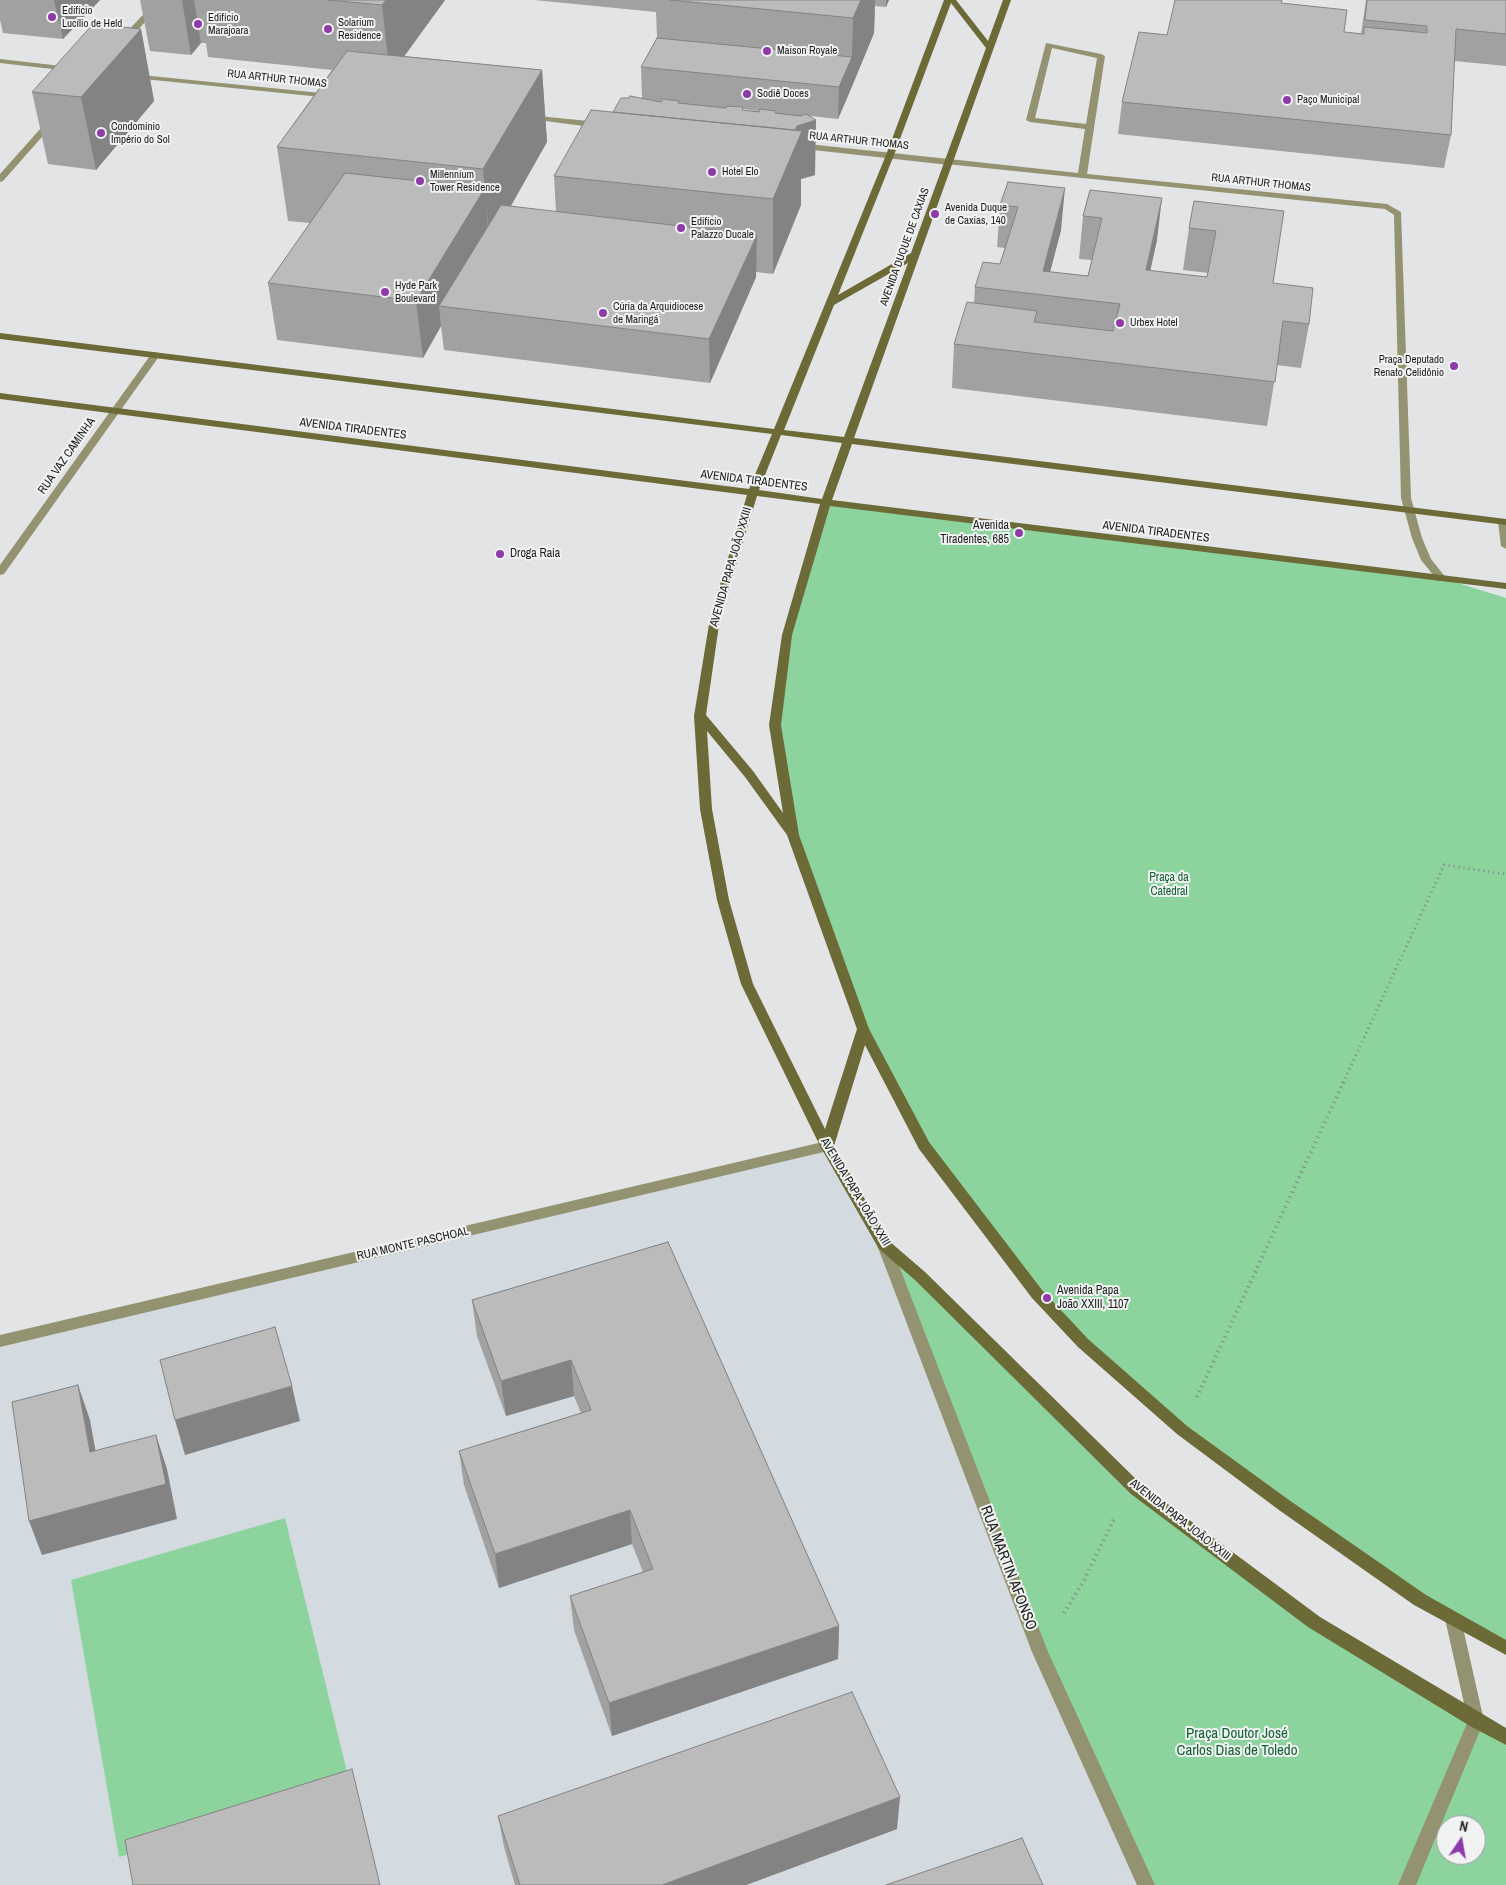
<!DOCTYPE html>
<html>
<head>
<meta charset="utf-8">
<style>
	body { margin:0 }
	#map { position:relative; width:1506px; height:1885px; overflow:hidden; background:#e3e4e5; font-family:"Archivo Narrow",sans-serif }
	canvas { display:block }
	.north { position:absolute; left:1436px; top:1815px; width:50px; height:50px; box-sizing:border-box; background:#f1f2f2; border:1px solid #9c9c9d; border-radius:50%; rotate:12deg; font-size:14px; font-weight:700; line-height:20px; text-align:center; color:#1c1c1d }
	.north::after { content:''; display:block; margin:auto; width:18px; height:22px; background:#8d3ba9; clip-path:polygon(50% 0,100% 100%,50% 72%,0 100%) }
</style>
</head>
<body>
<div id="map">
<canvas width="1506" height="1885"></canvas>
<div class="north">N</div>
</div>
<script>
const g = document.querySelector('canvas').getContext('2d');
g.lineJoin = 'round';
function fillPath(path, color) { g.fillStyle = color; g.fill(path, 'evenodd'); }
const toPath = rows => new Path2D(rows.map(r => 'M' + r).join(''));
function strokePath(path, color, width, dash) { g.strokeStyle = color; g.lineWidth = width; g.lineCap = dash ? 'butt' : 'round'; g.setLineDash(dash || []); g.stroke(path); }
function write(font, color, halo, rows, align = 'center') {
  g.font = font + ' "Archivo Narrow",sans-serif'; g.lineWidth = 4; g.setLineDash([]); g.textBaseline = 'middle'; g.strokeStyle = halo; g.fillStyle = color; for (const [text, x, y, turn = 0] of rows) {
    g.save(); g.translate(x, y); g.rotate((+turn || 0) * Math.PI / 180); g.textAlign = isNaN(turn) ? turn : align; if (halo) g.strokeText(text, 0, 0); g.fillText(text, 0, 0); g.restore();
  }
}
fillPath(toPath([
	[827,1146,884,1245,1146,1885,0,1885,0,1341]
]), '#d3dae0');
fillPath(toPath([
	[826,502,1442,578,1506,598,1506,1648,1420,1600,1182,1430,1083,1343,924,1145,863,1029,793,835,775,725,787,635],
	[884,1245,1136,1489,1314,1622,1506,1737,1506,1885,1146,1885,1040,1652],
	[1446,1825,1476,1825,1476,1855,1446,1855],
	[285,1518,350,1784,119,1857,71,1580]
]), '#8dd39e');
strokePath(toPath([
	[1343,1083,1444,865,1506,874]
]), '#848586', 3, [1, 4]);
strokePath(toPath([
	[1197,1397,1344,1081],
	[1064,1613,1084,1580,1115,1517]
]), '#848586', 4, [1, 4.5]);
fillPath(toPath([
	[1046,43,1101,54,1105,56,1087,174,1387,204,1401,212,1411,498,1422,538,1431,559,1447,579,1446,581,1438,581,1421,560,1412,538,1401,498,1394,215,1385,209,946,164,945,162,949,159,1078,173,1085,129,1030,122,1026,120,1046,43],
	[1052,48,1097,58,1086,124,1035,118,1052,48],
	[1503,519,1506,520,1506,549,1501,546,1498,522,1503,519]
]), '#939271');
fillPath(toPath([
	[157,0,165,0,126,43,120,43,120,39,157,0],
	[0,59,70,67,74,69,70,71,0,63,0,59],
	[131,74,331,94,335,96,331,98,134,78,130,76,131,74],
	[527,115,599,122,603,125,599,128,530,119,527,119,527,115],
	[49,119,56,121,3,181,0,182,0,174,49,119],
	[798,143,949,159,953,162,949,165,795,148,794,146,798,143],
	[155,352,160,355,4,574,0,575,0,565,152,353,155,352],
	[827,1141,832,1142,834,1146,832,1150,0,1347,0,1335,827,1141],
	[884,1239,889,1241,891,1245,1048,1652,1155,1885,1137,1885,1032,1652,877,1245,879,1241,884,1239],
	[1453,1612,1459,1614,1461,1619,1484,1721,1416,1885,1398,1885,1468,1721,1445,1619,1447,1614,1453,1612]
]), '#939271');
fillPath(toPath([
	[944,0,956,0,988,41,1003,0,1011,0,854,438,1506,519,1506,525,852,444,832,500,1506,583,1506,589,830,506,792,635,781,725,799,835,869,1029,929,1142,1042,1290,1088,1339,1187,1426,1289,1500,1426,1595,1506,1640,1506,1655,1414,1605,1279,1510,1177,1434,1078,1347,1032,1298,919,1149,865,1045,834,1146,889,1241,925,1272,1141,1484,1320,1617,1506,1728,1506,1745,1470,1726,1308,1627,1131,1494,915,1280,879,1249,820,1146,741,984,717,900,700,809,694,716,710,618,747,495,0,399,0,393,749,489,772,434,0,339,0,333,774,429,886,155,944,0],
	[951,3,986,48,911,253,838,295,894,155,951,3],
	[908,263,844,437,784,430,834,305,908,263],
	[781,435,842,443,822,499,759,490,781,435],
	[757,496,820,504,782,635,769,725,783,813,753,771,706,715,720,618,757,496],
	[707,731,745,777,787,835,857,1029,825,1129,753,984,729,900,712,809,707,731]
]), '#6c6a37');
fillPath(toPath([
	[0,0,100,0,63,39,3,33,0,20],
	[140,0,445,0,404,56,542,70,547,142,510,206,556,212,554,176,613,112,629,98,642,98,641,67,657,38,656,12,534,0,889,0,886,7,875,6,874,33,838,119,810,116,815,175,801,179,801,205,773,274,756,272,756,277,710,383,444,350,441,326,423,358,277,340,268,283,310,223,288,221,277,147,332,70,208,57,206,43,201,43,191,55,150,51],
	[743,109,760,111,743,110],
	[1366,0,1506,0,1506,66,1454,61,1451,135,1444,168,1118,134,1122,102,1167,35,1281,3,1344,32,1361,34],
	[141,29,154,101,96,170,48,164,32,92],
	[1008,182,1061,230,1050,272,1088,276,1092,260,1079,259,1083,216,1090,190,1157,240,1150,271,1207,277,1208,273,1183,270,1189,228,1194,201,1273,283,1309,324,1301,368,1277,365,1267,426,952,388,954,344,974,303,975,287,1000,264,1005,248,997,247,1000,205],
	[668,1242,839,1626,838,1659,612,1736,574,1630,570,1596,643,1572,632,1544,499,1588,464,1485,459,1451,581,1413,574,1396,506,1416,477,1336,472,1300],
	[498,1816,897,1829,746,1885,515,1885,504,1847]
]), '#a2a1a2');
fillPath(toPath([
	[54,0,100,0,63,39],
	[182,0,194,0,201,43,191,55],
	[386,0,445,0,390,76,382,5],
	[861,0,875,0,874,33,851,89,853,18],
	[886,0,889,0,886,7],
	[141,29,154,101,96,170,81,97],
	[852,57,851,89,838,119,839,87],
	[542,70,547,142,490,243,483,169],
	[816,120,815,175,801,179,801,205,773,274,773,199,790,142,797,126],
	[485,188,489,244,439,306,441,326,423,358,416,301],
	[1065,188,1061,230,1044,295,1043,271],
	[1162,198,1157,240,1141,313,1146,270],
	[757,235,756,277,710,383,709,339],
	[571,1360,574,1396,506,1416,501,1381],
	[78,1385,90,1420,102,1487,90,1452],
	[292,1386,300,1421,185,1455,175,1420],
	[156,1435,167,1469,177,1519,42,1555,29,1521],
	[630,1510,632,1544,499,1588,495,1554],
	[839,1626,838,1659,612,1736,609,1703],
	[900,1797,897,1829,746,1885,662,1885]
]), '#848384');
const building = toPath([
	[328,0,386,0,382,5,328,0],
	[670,0,861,0,853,18,670,0],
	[1175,0,1282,0,1281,3,1347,10,1344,32,1364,34,1364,27,1427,33,1427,26,1365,20,1367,0,1506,0,1506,34,1456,29,1451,135,1122,102,1139,32,1167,35,1175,0],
	[93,24,141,29,81,97,32,92,93,24],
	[657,38,852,57,839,87,641,67,657,38],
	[347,51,542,70,483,169,277,147,347,51],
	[630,96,661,102,663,99,679,101,678,103,726,108,727,106,743,107,742,110,759,112,760,109,776,111,775,113,801,116,806,114,816,120,797,126,795,130,613,112,621,98,629,98,630,96],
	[591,110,802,131,773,199,554,176,591,110],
	[345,173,485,188,416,301,268,283,345,173],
	[1008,182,1065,188,1043,271,1088,276,1102,218,1083,216,1090,190,1162,198,1146,270,1207,277,1216,231,1189,228,1194,201,1284,211,1273,283,1313,288,1309,324,1283,321,1275,382,954,344,967,302,1037,311,1034,322,1113,331,1120,304,975,287,983,262,1000,264,1018,207,1000,205,1008,182],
	[501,205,757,235,709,339,439,306,501,205],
	[668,1242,839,1626,609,1703,570,1596,653,1569,630,1510,495,1554,459,1451,591,1410,571,1360,501,1381,472,1300,668,1242],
	[275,1327,292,1386,175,1420,160,1360,275,1327],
	[78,1385,90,1452,156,1435,166,1484,29,1521,12,1402,78,1385],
	[852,1692,900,1797,662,1885,520,1885,498,1816,852,1692],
	[352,1769,380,1885,133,1885,125,1840,352,1769],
	[1022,1838,1043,1885,886,1885,1022,1838]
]);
fillPath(building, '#bcbbbc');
strokePath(building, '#848384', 1);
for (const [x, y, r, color] of [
	[52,17,5,"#8d3ba9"],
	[198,24,5,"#8d3ba9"],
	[328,29,5,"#8d3ba9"],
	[767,51,5,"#8d3ba9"],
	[747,94,5,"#8d3ba9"],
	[1287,100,5,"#8d3ba9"],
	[101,133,5,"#8d3ba9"],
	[712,172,5,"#8d3ba9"],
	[420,181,5,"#8d3ba9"],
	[935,214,5,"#8d3ba9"],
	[681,228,5,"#8d3ba9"],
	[385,292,5,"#8d3ba9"],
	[603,313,5,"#8d3ba9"],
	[1120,323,5,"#8d3ba9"],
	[1454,366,5,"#8d3ba9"],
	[1019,533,5,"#8d3ba9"],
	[500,554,5,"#8d3ba9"],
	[1047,1298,5,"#8d3ba9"]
]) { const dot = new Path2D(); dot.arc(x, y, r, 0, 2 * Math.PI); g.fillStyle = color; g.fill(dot); strokePath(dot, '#f1f2f2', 2); }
write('11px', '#1c1c1d', '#f1f2f2', [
	["Edifício",62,11],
	["Lucílio de Held",62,24],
	["Edifício",208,18],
	["Marajoara",208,31],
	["Solarium",338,23],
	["Residence",338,36],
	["Maison Royale",777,51],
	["Sodiê Doces",757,94],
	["Paço Municipal",1297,100],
	["Condomínio",111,127],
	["Império do Sol",111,140],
	["Hotel Elo",722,172],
	["Millennium",430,175],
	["Tower Residence",430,188],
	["Avenida Duque",945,208],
	["de Caxias, 140",945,221],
	["Edifício",691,222],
	["Palazzo Ducale",691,235],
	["Hyde Park",395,286],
	["Boulevard",395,299],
	["Cúria da Arquidiocese",613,307],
	["de Maringá",613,320],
	["Urbex Hotel",1130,323],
	["Praça Deputado",1444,360,"right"],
	["Renato Celidônio",1444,373,"right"]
], 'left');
write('11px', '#1c1c1d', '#f1f2f2', [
	["RUA ARTHUR THOMAS",277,79,6],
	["RUA ARTHUR THOMAS",859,141,6],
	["RUA ARTHUR THOMAS",1261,183,6],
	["AVENIDA DUQUE DE CAXIAS",905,247,-70]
]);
write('12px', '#1c1c1d', '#f1f2f2', [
	["AVENIDA TIRADENTES",353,429,7],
	["RUA VAZ CAMINHA",67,456,-55],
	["AVENIDA TIRADENTES",754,481,7],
	["AVENIDA TIRADENTES",1156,532,7],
	["AVENIDA PAPA JOÃO XXIII",731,567,-74],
	["AVENIDA PAPA JOÃO XXIII",855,1192,59],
	["RUA MONTE PASCHOAL",413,1244,-13],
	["AVENIDA PAPA JOÃO XXIII",1180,1520,38]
]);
write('12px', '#1c1c1d', '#f1f2f2', [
	["Avenida",1009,526,"right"],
	["Tiradentes, 685",1009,540,"right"],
	["Droga Raia",510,554],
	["Avenida Papa",1057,1291],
	["João XXIII, 1107",1057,1305]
], 'left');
write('12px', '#126131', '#f1f2f2', [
	["Praça da",1169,878],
	["Catedral",1169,892]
]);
write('15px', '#1c1c1d', '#f1f2f2', [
	["RUA MARTIN AFONSO",1008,1568,69]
]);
write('15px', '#126131', '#f1f2f2', [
	["Praça Doutor José",1237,1734],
	["Carlos Dias de Toledo",1237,1751]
]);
</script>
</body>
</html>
